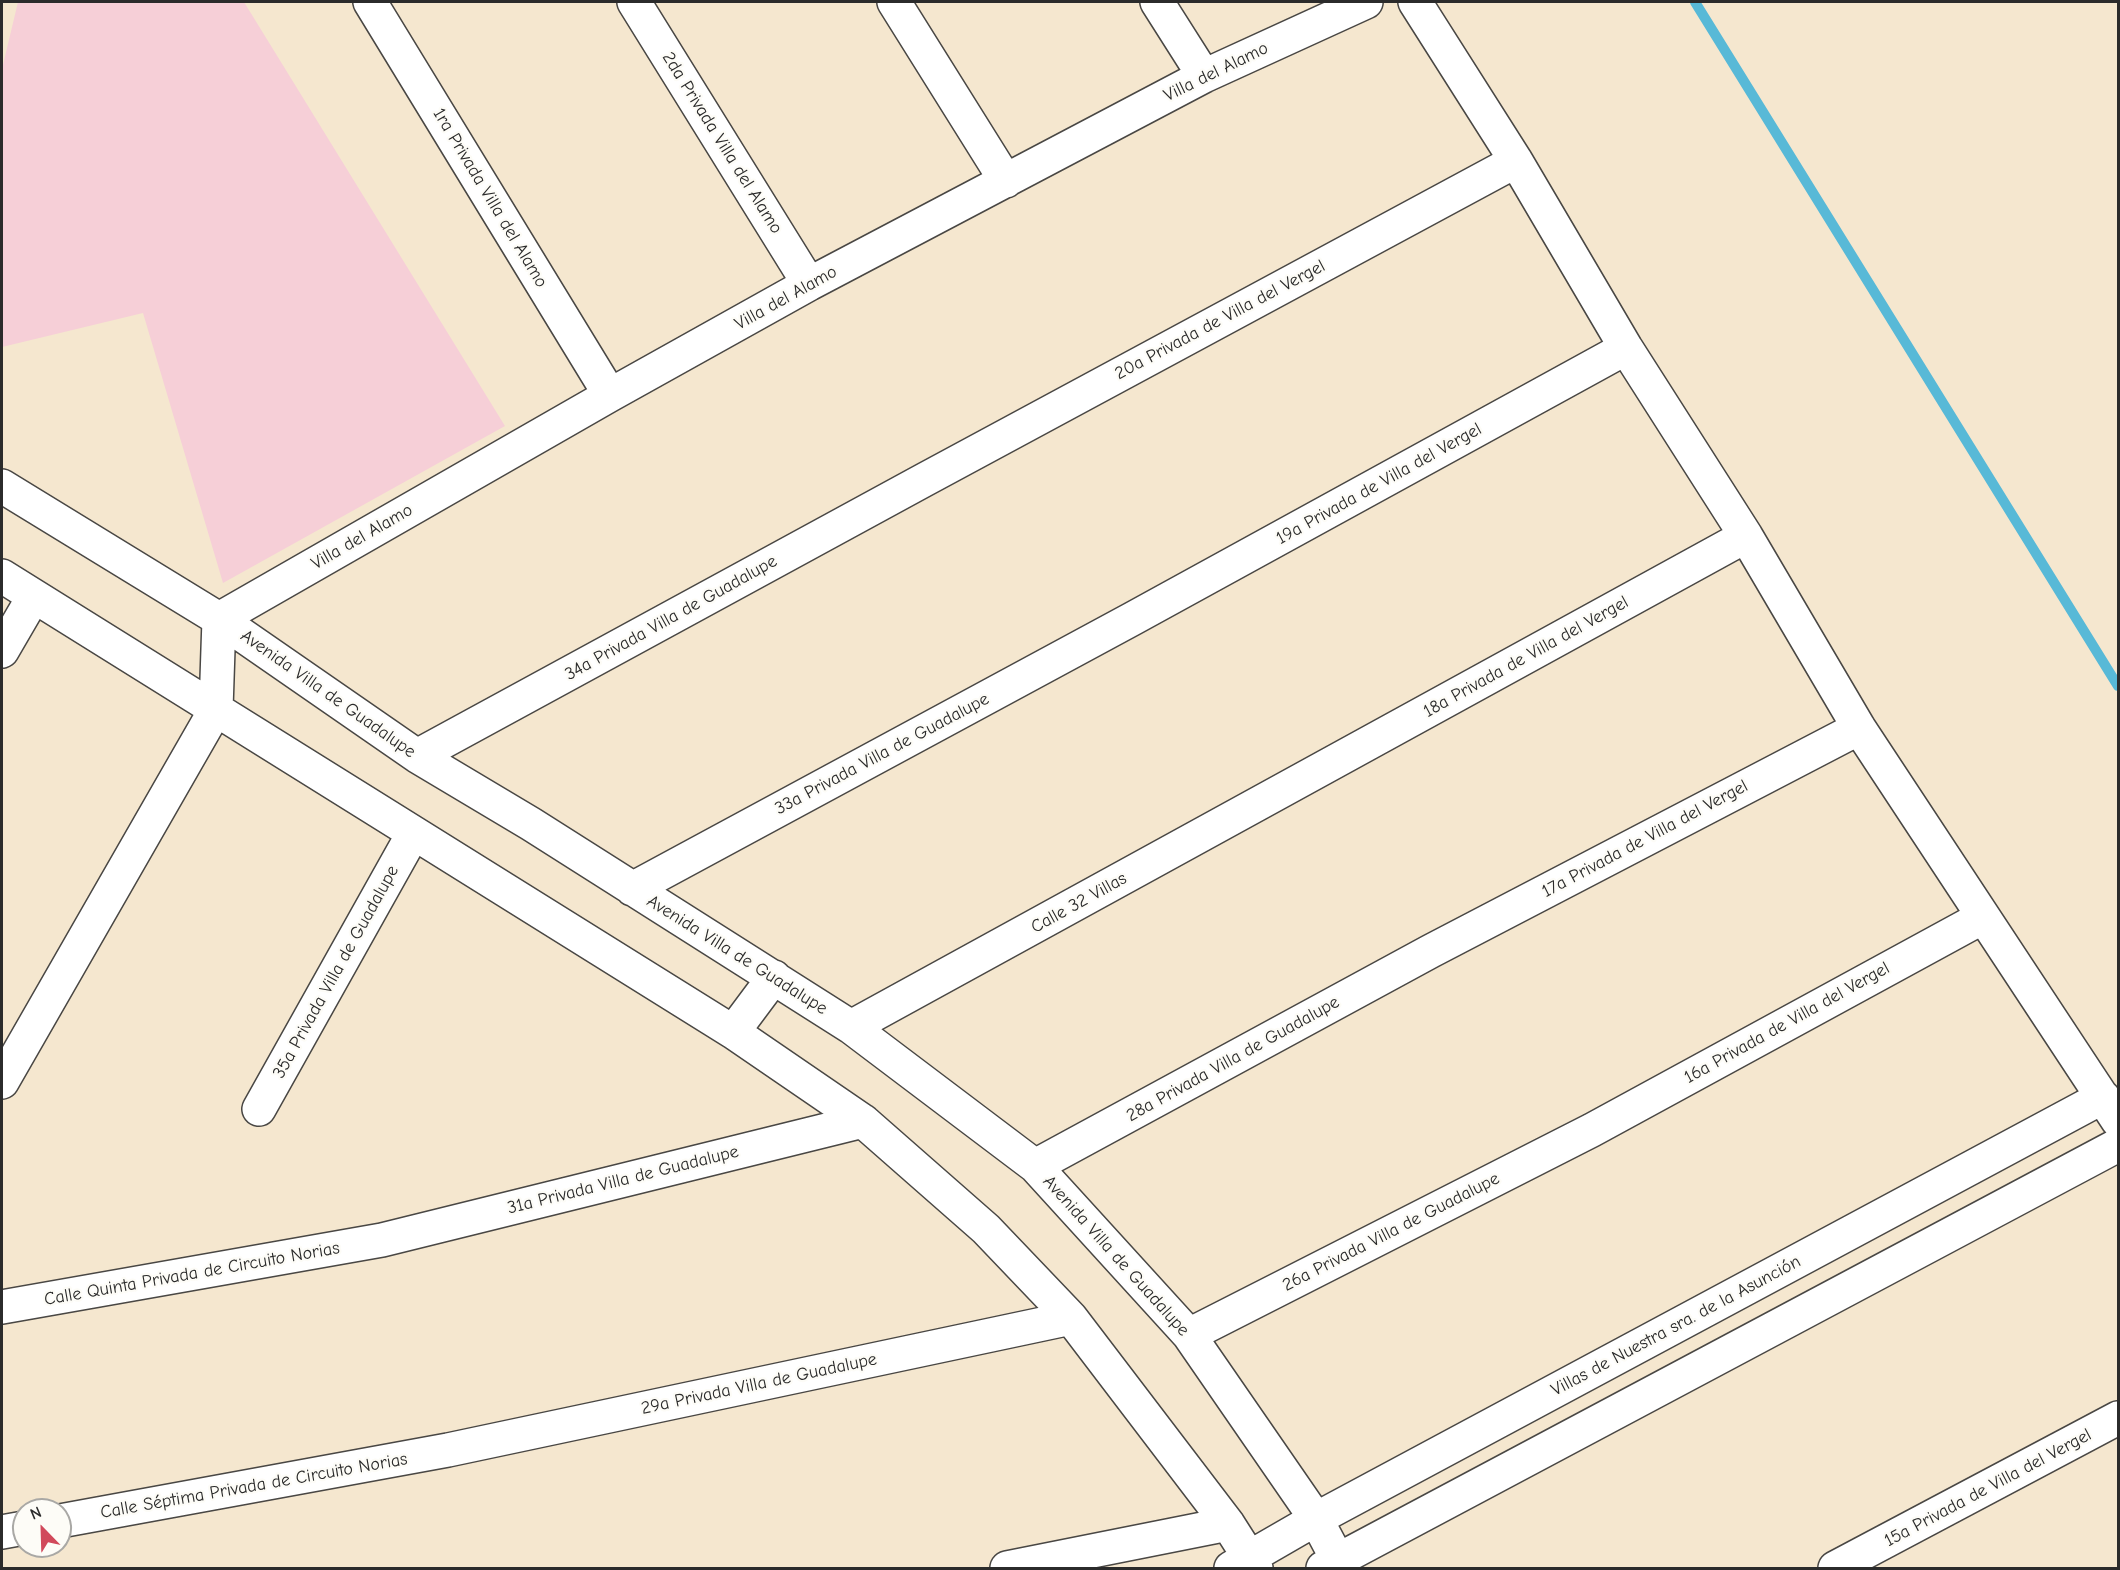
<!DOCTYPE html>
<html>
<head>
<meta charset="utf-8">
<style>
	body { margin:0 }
	#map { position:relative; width:2120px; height:1570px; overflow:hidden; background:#f5e7cf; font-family:"Comic Neue",sans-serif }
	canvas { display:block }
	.frame { position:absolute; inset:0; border:3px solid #2b2b2b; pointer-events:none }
	.north { position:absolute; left:12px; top:1498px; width:60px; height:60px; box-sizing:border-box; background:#fdfcf7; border:2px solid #a9a8a5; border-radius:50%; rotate:337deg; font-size:16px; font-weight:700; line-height:24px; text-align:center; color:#2b2b2b }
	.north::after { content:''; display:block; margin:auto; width:21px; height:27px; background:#d1495b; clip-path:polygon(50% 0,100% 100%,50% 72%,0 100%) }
</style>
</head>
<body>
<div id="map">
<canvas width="2120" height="1570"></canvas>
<div class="frame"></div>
<div class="north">N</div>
</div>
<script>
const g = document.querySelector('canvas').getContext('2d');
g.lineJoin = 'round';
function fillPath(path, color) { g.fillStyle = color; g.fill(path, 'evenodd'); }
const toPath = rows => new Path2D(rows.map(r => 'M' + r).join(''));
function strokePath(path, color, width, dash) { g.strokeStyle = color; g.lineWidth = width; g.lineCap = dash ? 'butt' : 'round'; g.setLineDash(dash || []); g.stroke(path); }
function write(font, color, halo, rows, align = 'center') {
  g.font = font + ' "Comic Neue",sans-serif'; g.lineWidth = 4.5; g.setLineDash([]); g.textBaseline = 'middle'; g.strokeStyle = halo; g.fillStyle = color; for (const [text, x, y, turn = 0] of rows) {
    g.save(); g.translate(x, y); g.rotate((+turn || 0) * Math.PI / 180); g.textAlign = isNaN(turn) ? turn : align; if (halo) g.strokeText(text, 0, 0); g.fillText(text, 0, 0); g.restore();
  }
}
fillPath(toPath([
	[18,2,244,2,505,426,223,583,143,313,2,347,2,69]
]), '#f6cfd7');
strokePath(toPath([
	[1695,2,2118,686]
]), '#58b9d7', 10);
const minor = toPath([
	[370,2,610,395],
	[634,2,809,284],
	[894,2,1006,181],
	[1157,2,1204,76],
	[1415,2,1516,161,1626,348,1746,536,1859,728,2118,1121],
	[2,486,219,619,417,756,531,824,851,1027,1035,1166,1189,1335,1316,1519,1342,1568],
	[2,576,733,1032,863,1121,986,1229,1071,1318,1228,1524,1256,1568],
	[2,651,34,596],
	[417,756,924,480,1516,161],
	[632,889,1132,619,1626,348],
	[851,1027,1746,536],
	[733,1032,774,977],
	[2,1082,216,709,219,619,610,395,809,284,1204,76,1366,2],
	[259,1109,413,834],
	[1035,1166,1431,951,1859,728],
	[2,1307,382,1240,863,1121],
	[1189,1335,1592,1130,1983,917],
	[60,1521,448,1450,1071,1318],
	[2,1532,24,1528],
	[1007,1568,1228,1524],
	[1231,1568,1316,1519,2103,1097],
	[1323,1568,2118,1145],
	[1835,1568,2118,1418]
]);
strokePath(minor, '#494744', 36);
strokePath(minor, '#fff', 33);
write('18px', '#2b2b2b', '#fdfcf7', [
	["Villa del Alamo",1216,72,-26],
	["2da Privada Villa del Alamo",722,143,58],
	["1ra Privada Villa del Alamo",490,198,59],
	["Villa del Alamo",786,298,-29],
	["20a Privada de Villa del Vergel",1220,320,-28],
	["19a Privada de Villa del Vergel",1379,484,-29],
	["Villa del Alamo",362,537,-30],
	["34a Privada Villa de Guadalupe",671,618,-29],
	["18a Privada de Villa del Vergel",1526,657,-29],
	["Avenida Villa de Guadalupe",328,694,35],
	["33a Privada Villa de Guadalupe",882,754,-28],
	["17a Privada de Villa del Vergel",1645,839,-28],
	["Calle 32 Villas",1079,903,-29],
	["Avenida Villa de Guadalupe",737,955,32],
	["35a Privada Villa de Guadalupe",336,972,-61],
	["16a Privada de Villa del Vergel",1787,1023,-29],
	["28a Privada Villa de Guadalupe",1233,1059,-29],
	["31a Privada Villa de Guadalupe",623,1180,-14],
	["26a Privada Villa de Guadalupe",1391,1232,-27],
	["Avenida Villa de Guadalupe",1116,1256,48],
	["Calle Quinta Privada de Circuito Norias",192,1274,-10],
	["Villas de Nuestra sra. de la Asunción",1676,1326,-28],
	["29a Privada Villa de Guadalupe",759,1384,-12],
	["Calle Séptima Privada de Circuito Norias",254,1486,-10],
	["15a Privada de Villa del Vergel",1988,1488,-28]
]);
</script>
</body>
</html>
